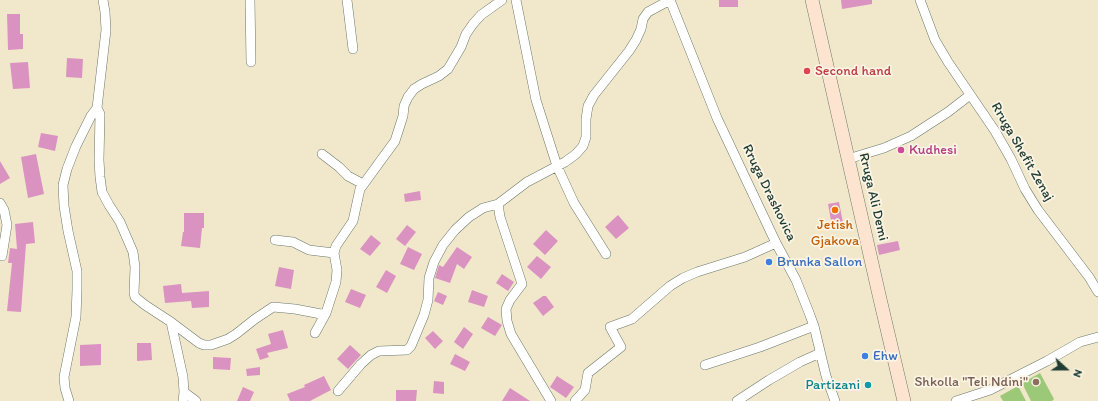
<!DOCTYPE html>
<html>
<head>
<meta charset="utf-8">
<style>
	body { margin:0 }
	#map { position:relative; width:1098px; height:401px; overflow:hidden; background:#f1e7ca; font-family:Itim,sans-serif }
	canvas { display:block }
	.north { position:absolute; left:1046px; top:349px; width:40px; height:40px; -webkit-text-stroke:3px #fcf5e5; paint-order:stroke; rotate:111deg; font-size:11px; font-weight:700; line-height:16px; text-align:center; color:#1f3d34 }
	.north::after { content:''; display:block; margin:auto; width:14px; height:18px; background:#1f3d34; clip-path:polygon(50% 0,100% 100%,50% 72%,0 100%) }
</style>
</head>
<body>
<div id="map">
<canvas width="1098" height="401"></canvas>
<div class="north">N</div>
</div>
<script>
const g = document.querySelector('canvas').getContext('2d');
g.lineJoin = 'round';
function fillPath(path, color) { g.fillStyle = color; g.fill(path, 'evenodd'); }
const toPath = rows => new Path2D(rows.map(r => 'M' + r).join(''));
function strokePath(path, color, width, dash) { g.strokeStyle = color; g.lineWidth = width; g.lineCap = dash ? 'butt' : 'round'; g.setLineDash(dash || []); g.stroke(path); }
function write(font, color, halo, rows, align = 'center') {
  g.font = font + ' Itim,sans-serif'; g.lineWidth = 3.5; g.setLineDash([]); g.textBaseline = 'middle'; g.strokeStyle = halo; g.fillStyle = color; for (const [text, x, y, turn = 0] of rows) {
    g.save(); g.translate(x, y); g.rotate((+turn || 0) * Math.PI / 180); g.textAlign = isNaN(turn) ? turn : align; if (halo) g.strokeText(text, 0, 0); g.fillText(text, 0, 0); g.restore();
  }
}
fillPath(toPath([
	[1040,373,1054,399,1052,401,1031,401,1022,383],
	[1018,386,1026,401,1003,401,1000,396]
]), '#9cc977');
fillPath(toPath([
	[719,0,738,0,738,7,719,7],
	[841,0,872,0,872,4,842,9],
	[7,14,20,14,20,34,23,34,23,49,8,50],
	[67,58,83,59,82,78,66,77],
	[28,62,30,88,13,89,10,63],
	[41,133,58,136,55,151,38,147],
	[36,154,44,194,28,198,21,157],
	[0,161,10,178,0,184],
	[420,191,421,200,405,202,404,194],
	[839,202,843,223,832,226,828,204],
	[184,213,204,213,204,228,202,228,200,248,181,246,183,232,184,232],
	[618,215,629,228,616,239,605,227],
	[33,222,35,243,26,244,21,312,7,311,12,263,8,263,10,248,17,249,15,224],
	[407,225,416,232,405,246,396,239],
	[546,230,558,241,545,255,533,244],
	[371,235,381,243,370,256,360,249],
	[898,241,900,250,879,255,877,245],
	[408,247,422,254,414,270,400,264],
	[457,247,472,257,464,269,457,264,450,283,435,278,439,265,443,267],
	[537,256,551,267,541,279,527,267],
	[279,267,294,270,291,289,275,286],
	[386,270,396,276,387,293,376,287],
	[502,274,514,282,508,291,496,283],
	[181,284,182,293,209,291,209,307,192,308,191,301,165,303,163,286],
	[351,289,366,295,360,308,345,302],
	[472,290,488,296,484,307,468,302],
	[438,292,447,296,443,305,434,301],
	[543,296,546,296,554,307,543,316,533,303],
	[488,317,502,325,495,336,481,328],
	[464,327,473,334,463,349,454,342],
	[283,330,288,348,267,353,269,357,260,360,256,349,271,344,268,334],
	[433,331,443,341,435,349,425,338],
	[137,343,151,343,152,360,137,361],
	[101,344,101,365,80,366,80,345],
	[350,345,361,355,348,369,337,359],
	[455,354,470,362,465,371,450,364],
	[213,357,231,358,230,370,213,369],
	[260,367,260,375,247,376,246,369],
	[324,376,331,390,310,401,290,401,287,394,305,387,304,385],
	[557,376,574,387,566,398,550,387],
	[434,381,444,382,444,394,433,393],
	[243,387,254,392,250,401,237,401],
	[510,388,530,401,502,401],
	[396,390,417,390,416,401,396,401]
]), '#da93c1');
const minor = toPath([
	[250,0,251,62],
	[347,0,353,49],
	[516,0,536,100,557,166,574,203,606,254],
	[670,0,717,118,776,243,796,280,808,310,814,326,826,376,835,401],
	[920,0,935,40,948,62,995,131,1011,159,1025,189,1038,210,1089,277,1098,292],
	[97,108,100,114,99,160,100,177,102,192,109,205,120,222,133,252,135,267,134,293,135,297,145,305,171,322,199,343,204,345,211,345,228,339,236,334,255,319,273,307,295,309,321,314,326,313,336,282,337,270,334,253,336,246,353,221,360,189,395,141,403,116,404,106,408,97,414,89,422,84,439,76,448,69,461,47,466,34,473,24,481,15,502,0],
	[322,154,339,167,348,176,363,184],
	[848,159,884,148,911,136,948,112,970,95],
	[0,203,4,210,7,225,2,256],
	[275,240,293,242,309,250,334,253],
	[171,322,183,377,184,392,183,401],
	[315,333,326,313],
	[705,365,760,347,814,326],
	[338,391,361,364,371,355,379,351,407,350,411,346,424,315,428,300,429,278,434,262,443,245,455,230,469,217,483,208,498,204],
	[184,392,196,401],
	[69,401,65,388,64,377,76,317,77,290,77,271,68,231,64,206,63,185,67,169,76,146,91,116,97,108,106,30,105,12,103,0],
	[551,401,511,334,507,321,506,309,510,300,522,284,500,217,498,204,527,182,565,162,576,154,583,146,586,137,586,119,588,106,594,95,629,51,636,40,641,29,643,19,648,12,670,0],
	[575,401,585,390,588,373,621,347,610,327,632,319,670,286,683,278,697,272,745,257,776,243],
	[737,401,769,380,800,362,820,353],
	[956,401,990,390,1047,361,1080,342,1098,337]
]);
const secondary = toPath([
	[812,0,880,299,904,401]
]);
strokePath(minor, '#687868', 10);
strokePath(secondary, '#687868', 14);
strokePath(minor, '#fff', 9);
strokePath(secondary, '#fde4d0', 13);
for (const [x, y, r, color] of [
	[807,71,4,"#e0444e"],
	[901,150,4,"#d1479c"],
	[835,210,4,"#e8710a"],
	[769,262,4,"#3f7fe0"],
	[865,356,4,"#3f7fe0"],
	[1036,382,4,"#8d6e63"],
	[868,385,4,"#0f9aa8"]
]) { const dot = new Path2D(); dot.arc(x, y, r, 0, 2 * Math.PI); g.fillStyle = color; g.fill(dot); strokePath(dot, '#fcf5e5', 1.5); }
write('14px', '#be3a42', '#fcf5e5', [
	["Second hand",815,71]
], 'left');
write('14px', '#b23c85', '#fcf5e5', [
	["Kudhesi",909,150]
], 'left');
write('14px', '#1f3d34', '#fcf5e5', [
	["Rruga Shefit Zenaj",1022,152,60],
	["Rruga Drashovica",769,193,64],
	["Rruga Ali Demi",873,197,77]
]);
write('14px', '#c56008', '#fcf5e5', [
	["Jetish",835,225],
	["Gjakova",835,241]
]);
write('14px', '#366cbe', '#fcf5e5', [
	["Brunka Sallon",777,262],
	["Ehw",873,356]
], 'left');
write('14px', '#785e54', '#fcf5e5', [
	["Shkolla \"Teli Ndini\"",1028,382]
], 'right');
write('14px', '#0d838f', '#fcf5e5', [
	["Partizani",860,385]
], 'right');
</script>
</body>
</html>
